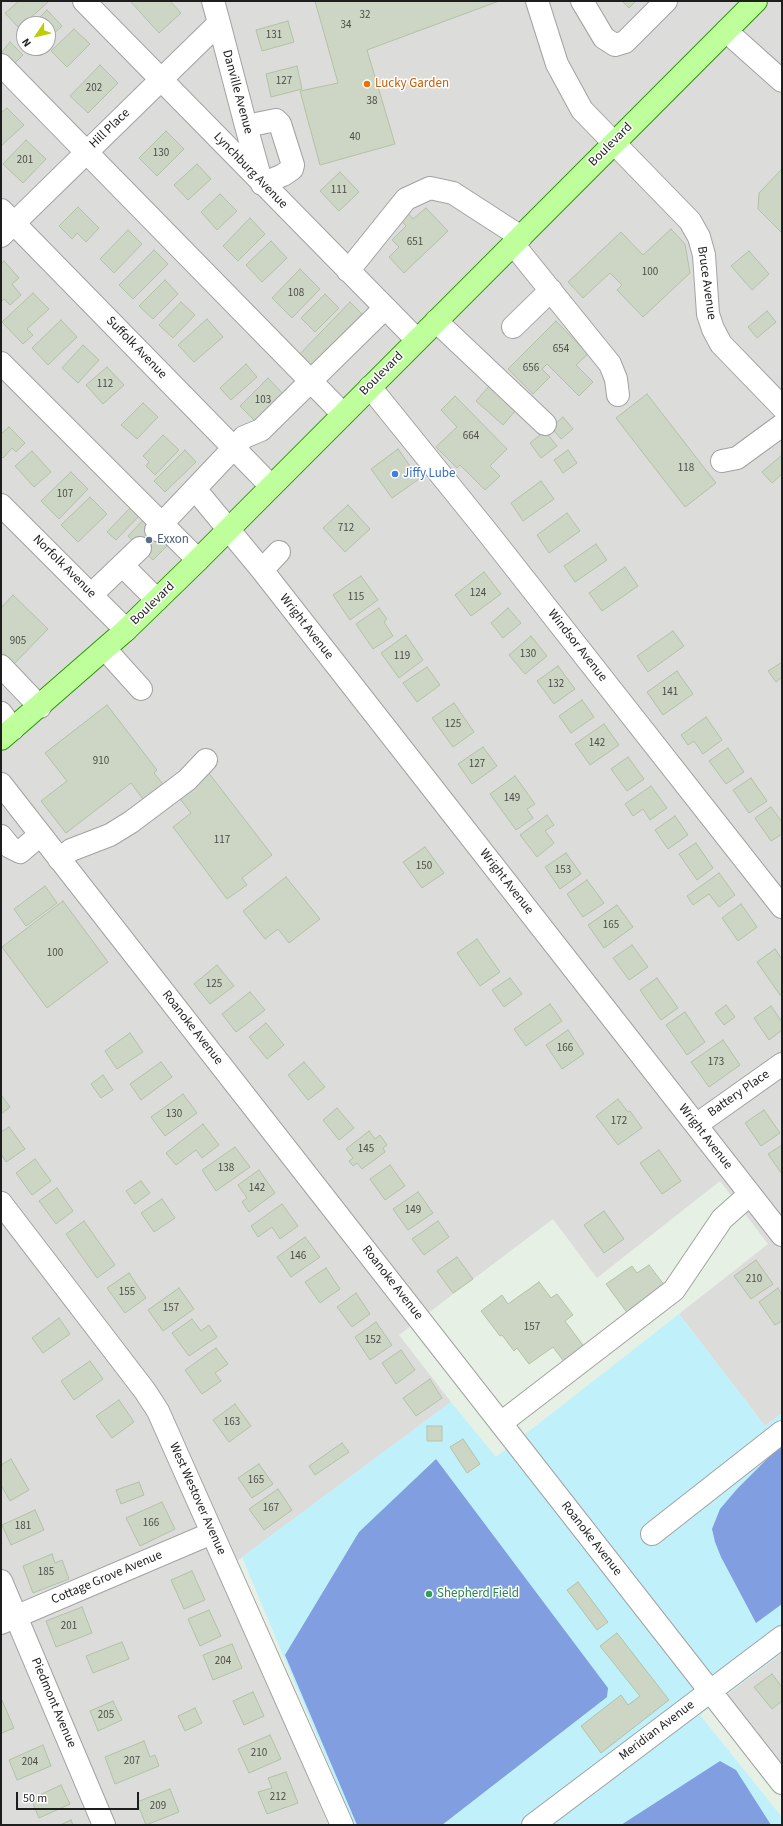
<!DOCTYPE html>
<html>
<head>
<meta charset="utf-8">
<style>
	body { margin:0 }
	#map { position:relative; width:783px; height:1826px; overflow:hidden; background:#e7f0e4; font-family:"Source Sans 3",sans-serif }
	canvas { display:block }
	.frame { position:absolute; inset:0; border:2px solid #1e1e1e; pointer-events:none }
	.north { position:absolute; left:16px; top:16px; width:40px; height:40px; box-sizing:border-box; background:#fff; border:1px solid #a5a5a5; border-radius:50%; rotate:235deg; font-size:11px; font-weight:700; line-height:16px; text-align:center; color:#1e1e1e }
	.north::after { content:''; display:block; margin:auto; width:14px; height:18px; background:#bccd00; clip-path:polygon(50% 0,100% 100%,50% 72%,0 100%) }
	.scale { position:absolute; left:16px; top:1792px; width:123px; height:18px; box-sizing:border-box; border:2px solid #1e1e1e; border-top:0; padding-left:5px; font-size:12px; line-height:14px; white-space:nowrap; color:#1e1e1e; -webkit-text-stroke:3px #fff; paint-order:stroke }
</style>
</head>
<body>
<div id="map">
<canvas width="783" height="1826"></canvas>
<div class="frame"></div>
<div class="north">N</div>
<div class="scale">50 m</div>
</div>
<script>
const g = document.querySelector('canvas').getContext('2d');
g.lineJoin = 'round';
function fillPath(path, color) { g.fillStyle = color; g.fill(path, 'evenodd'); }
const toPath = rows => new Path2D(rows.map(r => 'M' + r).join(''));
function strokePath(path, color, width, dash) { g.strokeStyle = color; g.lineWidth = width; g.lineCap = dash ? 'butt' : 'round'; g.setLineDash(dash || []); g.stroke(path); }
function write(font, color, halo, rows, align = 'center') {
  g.font = font + ' "Source Sans 3",sans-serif'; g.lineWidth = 3; g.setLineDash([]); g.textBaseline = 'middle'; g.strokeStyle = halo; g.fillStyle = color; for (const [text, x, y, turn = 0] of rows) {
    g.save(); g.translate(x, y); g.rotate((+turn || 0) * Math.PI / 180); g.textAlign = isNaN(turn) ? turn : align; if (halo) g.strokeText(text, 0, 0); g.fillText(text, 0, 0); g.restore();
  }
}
fillPath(toPath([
	[1,1,782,1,782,1413,765,1426,679,1314,768,1244,720,1181,597,1278,553,1219,399,1335,451,1402,221,1573,328,1825,1,1825],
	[24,24,48,24,48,48,24,48],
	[782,1653,782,1765,727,1695]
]), '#dcdcdb');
fillPath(toPath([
	[679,1314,765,1426,782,1413,782,1653,700,1715,782,1817,782,1825,354,1825,242,1557,451,1402,496,1457]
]), '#c0f1fb');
fillPath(toPath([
	[782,1444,782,1604,756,1623,721,1557,715,1542,712,1529,720,1509,737,1489],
	[436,1459,608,1688,607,1697,442,1825,357,1825,285,1655,359,1532],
	[720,1761,736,1770,771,1825,621,1825]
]), '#809ee0');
const building = toPath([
	[19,1,47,1,48,2,19,28,5,13,19,1],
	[130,1,170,1,181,13,159,33,130,1],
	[315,1,499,1,367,50,395,144,320,165,300,91,338,83,315,1],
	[622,1,636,1,629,8,622,1],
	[47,10,62,26,48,39,48,24,33,24,47,10],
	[288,21,294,42,262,51,256,30,288,21],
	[74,29,90,44,67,67,51,51,74,29],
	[10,42,23,55,13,65,1,53,10,42],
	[100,65,118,83,88,113,70,96,100,65],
	[297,66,302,89,271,97,266,74,297,66],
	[7,108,24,125,1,146,1,113,7,108],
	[166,131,184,149,157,176,139,158,166,131],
	[26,140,46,159,23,183,3,164,26,140],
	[197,164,211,179,188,200,174,185,197,164],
	[782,169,782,233,758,209,759,193,782,169],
	[340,172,359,192,339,211,320,191,340,172],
	[220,194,237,211,217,230,201,212,220,194],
	[78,207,99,228,86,242,77,233,72,239,59,226,78,207],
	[426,208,448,231,404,273,389,257,399,247,392,240,406,226,400,219,407,212,413,219,426,208],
	[250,218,265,234,238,261,223,246,250,218],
	[671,229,685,244,690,273,643,317,617,290,622,285,610,273,583,298,568,282,621,232,643,255,671,229],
	[128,230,142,244,114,273,100,259,128,230],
	[271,241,287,258,262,282,246,265,271,241],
	[154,250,168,264,133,299,119,285,154,250],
	[749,251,769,274,752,290,731,266,749,251],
	[4,261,19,278,12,284,21,295,10,305,4,299,1,302,1,264,4,261],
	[300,269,320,289,292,318,272,298,300,269],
	[165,280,178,294,153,319,139,306,165,280],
	[33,293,49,309,27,329,33,335,23,344,2,322,33,293],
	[325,294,339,308,315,332,301,318,325,294],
	[181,302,195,315,173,338,159,325,181,302],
	[350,302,362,314,308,369,296,358,350,302],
	[767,311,776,322,757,338,748,327,767,311],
	[207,319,223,337,194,362,178,345,207,319],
	[61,320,77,337,48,365,32,348,61,320],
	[556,321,588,354,576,365,593,382,579,396,547,364,542,369,550,377,533,394,508,369,556,321],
	[83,345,99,360,78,383,62,368,83,345],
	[246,364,257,377,231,400,220,388,246,364],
	[107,367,124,385,103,404,86,385,107,367],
	[268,378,285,396,260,426,240,406,268,378],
	[490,385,517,409,503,425,476,401,490,385],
	[647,394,716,483,685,507,616,418,647,394],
	[455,396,507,449,490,466,500,476,485,490,460,465,457,468,436,447,457,427,441,410,455,396],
	[143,403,158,417,137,439,121,425,143,403],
	[563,417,573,429,561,439,551,427,563,417],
	[9,427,25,443,16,452,12,448,3,458,1,456,1,434,9,427],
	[545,431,557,446,541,458,530,443,545,431],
	[163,435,179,450,155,475,146,466,149,462,143,456,163,435],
	[398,449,419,479,392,498,371,469,398,449],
	[185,450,196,462,165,492,154,481,185,450],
	[568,450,577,463,563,473,554,460,568,450],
	[32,451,51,472,34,487,15,466,32,451],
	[782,455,782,474,772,483,762,472,782,455],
	[71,472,88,489,59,519,41,501,71,472],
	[541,481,554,499,523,521,511,503,541,481],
	[90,497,107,514,78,542,61,525,90,497],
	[348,505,370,529,345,552,323,528,348,505],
	[130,508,139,516,116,540,107,532,130,508],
	[567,513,580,531,549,553,537,535,567,513],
	[144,519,170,543,153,560,128,536,144,519],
	[596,544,607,560,575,582,564,566,596,544],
	[625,567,638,586,602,611,589,593,625,567],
	[484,572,501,594,471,616,455,595,484,572],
	[361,576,378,600,350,620,333,595,361,576],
	[13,595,48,629,12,666,1,655,1,608,13,595],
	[379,608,387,619,384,622,393,636,373,649,356,624,379,608],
	[508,608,521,623,503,638,491,623,508,608],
	[673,631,684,646,648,672,637,656,673,631],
	[406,635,423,660,399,678,381,653,406,635],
	[531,636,547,656,525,674,509,655,531,636],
	[782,662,782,677,776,682,768,671,782,662],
	[558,666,575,689,554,704,537,681,558,666],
	[427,667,440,685,417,702,403,683,427,667],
	[677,671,693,694,663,715,647,692,677,671],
	[582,700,594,717,571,733,559,716,582,700],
	[454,703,474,732,453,747,432,718,454,703],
	[107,705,157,770,154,773,166,788,146,803,131,783,66,833,41,801,67,781,45,753,107,705],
	[706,717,722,740,703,754,694,741,688,745,681,735,706,717],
	[604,724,619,745,590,765,575,744,604,724],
	[483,747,497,766,472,784,458,764,483,747],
	[728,748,744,772,726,784,709,761,728,748],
	[628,757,644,779,627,791,611,769,628,757],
	[208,772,272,855,242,878,247,885,227,899,173,827,191,813,177,795,208,772],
	[515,776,535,804,527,809,533,818,516,830,490,794,515,776],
	[751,778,767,801,749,813,733,790,751,778],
	[651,786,667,808,650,820,643,809,633,816,625,804,651,786],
	[771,807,782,822,782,834,771,841,755,818,771,807],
	[547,815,554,825,545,831,554,843,537,857,520,835,547,815],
	[675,816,688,835,668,849,655,830,675,816],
	[696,843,713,868,697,880,679,854,696,843],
	[425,847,444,873,422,888,403,862,425,847],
	[566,853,581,874,560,889,545,867,566,853],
	[719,873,735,895,719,907,709,894,693,905,687,896,719,873],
	[286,877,320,919,289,943,278,929,265,939,243,911,286,877],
	[587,880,604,903,583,917,567,894,587,880],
	[45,886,57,903,26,926,14,909,45,886],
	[63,901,108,962,47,1008,2,947,63,901],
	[741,904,757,927,738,941,722,918,741,904],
	[617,905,633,927,604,948,588,925,617,905],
	[477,939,500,972,480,986,457,953,477,939],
	[632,945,648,967,629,980,613,958,632,945],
	[775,949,782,959,782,993,780,995,757,962,775,949],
	[217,965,234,986,210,1004,194,984,217,965],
	[510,978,522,994,504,1007,492,990,510,978],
	[657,978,678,1008,661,1020,640,990,657,978],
	[250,992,265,1010,236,1032,222,1014,250,992],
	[550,1004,562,1021,526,1046,514,1029,550,1004],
	[726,1005,735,1017,724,1025,715,1013,726,1005],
	[771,1006,782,1022,782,1030,769,1040,754,1018,771,1006],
	[685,1012,705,1042,687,1055,666,1025,685,1012],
	[266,1023,284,1045,267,1059,249,1037,266,1023],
	[568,1030,584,1054,562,1069,546,1045,568,1030],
	[130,1033,143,1052,117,1069,105,1051,130,1033],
	[723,1040,740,1065,709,1087,691,1062,723,1040],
	[161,1062,172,1077,141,1100,130,1084,161,1062],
	[304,1062,325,1087,308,1100,288,1075,304,1062],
	[103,1075,113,1090,101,1098,91,1084,103,1075],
	[183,1094,197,1113,165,1136,151,1117,183,1094],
	[1,1095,10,1107,1,1114,1,1095],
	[618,1099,628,1112,630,1111,642,1128,618,1145,596,1116,618,1099],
	[337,1108,354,1128,339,1140,323,1120,337,1108],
	[764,1110,780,1133,761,1146,745,1123,764,1110],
	[203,1124,219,1145,202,1158,196,1150,176,1165,166,1153,203,1124],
	[9,1127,25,1149,6,1162,1,1154,1,1132,9,1127],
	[369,1131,375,1139,380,1135,387,1145,383,1148,385,1152,362,1169,357,1163,353,1166,349,1161,353,1158,346,1149,369,1131],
	[782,1145,782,1174,768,1154,782,1145],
	[235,1147,250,1167,216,1191,202,1170,235,1147],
	[659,1150,681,1181,662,1194,640,1163,659,1150],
	[35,1159,51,1181,32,1195,16,1173,35,1159],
	[390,1165,405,1186,385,1200,370,1179,390,1165],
	[259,1170,275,1193,249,1212,242,1202,247,1198,238,1185,259,1170],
	[141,1181,150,1193,135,1204,126,1191,141,1181],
	[57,1188,73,1211,56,1224,39,1201,57,1188],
	[418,1192,433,1213,408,1230,393,1209,418,1192],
	[162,1199,175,1218,154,1232,141,1213,162,1199],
	[282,1204,298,1226,280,1239,272,1227,258,1237,251,1226,282,1204],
	[604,1211,624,1239,604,1253,584,1225,604,1211],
	[84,1221,115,1265,97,1278,66,1234,84,1221],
	[438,1221,449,1237,424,1255,412,1239,438,1221],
	[305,1237,320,1257,291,1277,277,1257,305,1237],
	[457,1257,473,1279,453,1293,437,1271,457,1257],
	[756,1260,773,1284,751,1299,734,1276,756,1260],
	[649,1265,668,1290,631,1318,606,1284,632,1266,637,1273,649,1265],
	[326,1268,340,1289,320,1303,305,1282,326,1268],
	[129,1273,146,1298,125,1313,107,1288,129,1273],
	[539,1282,551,1298,557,1294,573,1315,565,1321,585,1348,565,1363,553,1347,529,1364,517,1348,514,1351,502,1335,500,1336,481,1311,502,1295,508,1304,539,1282],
	[179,1288,194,1309,163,1331,148,1310,179,1288],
	[778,1288,782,1295,782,1321,775,1325,759,1302,778,1288],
	[356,1293,370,1314,352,1327,337,1307,356,1293],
	[59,1318,70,1334,43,1353,32,1338,59,1318],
	[192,1319,201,1331,209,1325,217,1337,189,1356,172,1333,192,1319],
	[376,1322,392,1345,370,1360,355,1337,376,1322],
	[216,1348,228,1364,215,1373,221,1381,202,1394,185,1370,216,1348],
	[401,1350,415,1370,396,1384,382,1363,401,1350],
	[90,1361,103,1379,74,1400,61,1381,90,1361],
	[430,1379,442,1398,416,1416,403,1398,430,1379],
	[119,1400,134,1422,112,1438,96,1416,119,1400],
	[235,1404,251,1426,229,1442,213,1420,235,1404],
	[427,1426,442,1426,442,1441,427,1441,427,1426],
	[463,1439,480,1464,467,1473,450,1447,463,1439],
	[342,1443,349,1452,315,1475,309,1466,342,1443],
	[11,1459,29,1490,10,1501,1,1485,1,1465,11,1459],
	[259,1464,273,1484,252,1498,238,1478,259,1464],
	[139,1482,144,1495,121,1504,116,1490,139,1482],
	[278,1489,292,1510,264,1530,249,1509,278,1489],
	[162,1502,175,1529,140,1546,126,1518,162,1502],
	[35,1510,44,1530,11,1545,2,1525,35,1510],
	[52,1554,55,1563,62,1560,69,1579,33,1593,23,1566,52,1554],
	[192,1571,205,1600,184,1609,171,1580,192,1571],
	[578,1582,608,1622,597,1630,567,1590,578,1582],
	[82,1607,92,1633,56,1647,46,1621,82,1607],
	[209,1610,221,1636,200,1646,188,1619,209,1610],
	[617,1633,669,1700,601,1753,581,1726,621,1695,628,1705,640,1696,600,1646,617,1633],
	[122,1642,129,1659,93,1673,86,1656,122,1642],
	[232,1644,242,1668,213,1680,203,1655,232,1644],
	[772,1674,782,1687,782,1701,772,1709,754,1687,772,1674],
	[253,1692,264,1716,244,1725,233,1701,253,1692],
	[1,1698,14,1728,2,1733,1,1732,1,1698],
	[113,1701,122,1720,98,1731,90,1711,113,1701],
	[195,1708,202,1723,185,1731,178,1716,195,1708],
	[270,1735,281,1759,249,1773,238,1749,270,1735],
	[144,1741,150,1757,155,1755,159,1766,115,1784,105,1757,144,1741],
	[43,1745,51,1766,17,1780,9,1760,43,1745],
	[286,1772,298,1803,267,1814,258,1792,272,1788,268,1778,286,1772],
	[61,1785,70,1804,39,1818,31,1799,61,1785],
	[170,1789,179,1812,146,1825,137,1802,170,1789],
	[71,1820,73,1825,60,1825,71,1820]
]);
fillPath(building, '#cdd6c4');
strokePath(building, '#b3c2a6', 1);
const minor = toPath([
	[84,1,417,340],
	[213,1,219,23,246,126,262,184,283,175,292,169,293,165,280,124,276,120,246,126],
	[537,1,557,64,582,110,690,221,699,237,704,255,708,314,713,329,721,344,782,407],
	[582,1,604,38,615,45,625,42,666,1],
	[726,31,782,81],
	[1,65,343,414],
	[1,210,271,486],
	[1,236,219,23],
	[513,244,610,364,616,379,618,395],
	[348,271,406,199,430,188,453,193,521,237],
	[436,321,545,424],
	[513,327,551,290],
	[1,363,198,560],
	[370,387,488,533,782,907],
	[722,461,737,458,782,425],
	[195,489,262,570,782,1235],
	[1,505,126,630],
	[156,530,244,437,261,430,385,308],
	[122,565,157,600],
	[262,570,279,552],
	[91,595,140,548],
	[105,649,141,689],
	[1,666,40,707],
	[1,713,13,729],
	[1,784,782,1783],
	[1,836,10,847,20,852,40,835],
	[59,859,71,850,110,835,131,822,187,780,206,760],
	[696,1125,782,1064],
	[1,1203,145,1391,158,1411,342,1825],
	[501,1423,674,1290,722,1219,750,1194],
	[652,1534,782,1432],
	[1,1581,104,1825],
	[1,1623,212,1533],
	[533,1825,782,1637]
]);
const major = toPath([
	[1,739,126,630,198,560,756,1]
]);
strokePath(minor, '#a2a2a2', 24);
strokePath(major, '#269900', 24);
strokePath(minor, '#fff', 22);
strokePath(major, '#befe9b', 22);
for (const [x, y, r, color] of [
	[367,84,4,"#e8710a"],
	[395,474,4,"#3f7fe0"],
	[149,540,4,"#5c6f8a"],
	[429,1594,4,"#2e9e5b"]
]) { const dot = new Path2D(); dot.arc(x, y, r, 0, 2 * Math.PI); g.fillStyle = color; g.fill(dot); strokePath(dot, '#fff', 1.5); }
write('11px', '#4a4c48', null, [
	["32",365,16],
	["34",346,26],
	["131",274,36],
	["127",284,82],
	["202",94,89],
	["38",372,102],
	["40",355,138],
	["130",161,154],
	["201",25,161],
	["111",339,191],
	["651",415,243],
	["100",650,273],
	["108",296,294],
	["654",561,350],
	["656",531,369],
	["112",105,385],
	["103",263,401],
	["664",471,437],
	["118",686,469],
	["107",65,495],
	["712",346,529],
	["124",478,594],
	["115",356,598],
	["905",18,642],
	["130",528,655],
	["119",402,657],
	["132",556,685],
	["141",670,693],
	["125",453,725],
	["142",597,744],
	["910",101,762],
	["127",477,765],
	["149",512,799],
	["117",222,841],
	["150",424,867],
	["153",563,871],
	["165",611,926],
	["100",55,954],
	["125",214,985],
	["166",565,1049],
	["173",716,1063],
	["130",174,1115],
	["172",619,1122],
	["145",366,1150],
	["138",226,1169],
	["142",257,1189],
	["149",413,1211],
	["146",298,1257],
	["210",754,1280],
	["155",127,1293],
	["157",171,1309],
	["157",532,1328],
	["152",373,1341],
	["163",232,1423],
	["165",256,1481],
	["167",271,1509],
	["166",151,1524],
	["181",23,1527],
	["185",46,1573],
	["201",69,1627],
	["204",223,1662],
	["205",106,1716],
	["210",259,1754],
	["207",132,1762],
	["204",30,1763],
	["212",278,1798],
	["209",158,1807]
]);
write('13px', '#c56008', '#fff', [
	["Lucky Garden",375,84]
], 'left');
write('13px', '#1e1e1e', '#fff', [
	["Danville Avenue",237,92,75],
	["Hill Place",110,129,-44],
	["Boulevard",611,145,-45],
	["Lynchburg Avenue",250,171,46],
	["Bruce Avenue",706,283,82],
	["Suffolk Avenue",136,348,46],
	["Boulevard",382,374,-45],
	["Norfolk Avenue",64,567,45],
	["Boulevard",153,604,-44],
	["Wright Avenue",306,627,52],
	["Windsor Avenue",577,646,52],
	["Wright Avenue",506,882,52],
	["Roanoke Avenue",192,1028,52],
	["Battery Place",739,1094,-35],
	["Wright Avenue",705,1137,52],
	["Roanoke Avenue",392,1283,52],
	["West Westover Avenue",197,1499,66],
	["Roanoke Avenue",591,1539,52],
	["Cottage Grove Avenue",107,1578,-23],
	["Piedmont Avenue",53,1703,67],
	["Meridian Avenue",657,1731,-37]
]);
write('13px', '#366cbe', '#fff', [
	["Jiffy Lube",403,474]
], 'left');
write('13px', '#4e5e75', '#fff', [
	["Exxon",157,540]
], 'left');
write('13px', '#27864d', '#fff', [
	["Shepherd Field",437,1594]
], 'left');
</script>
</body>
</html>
